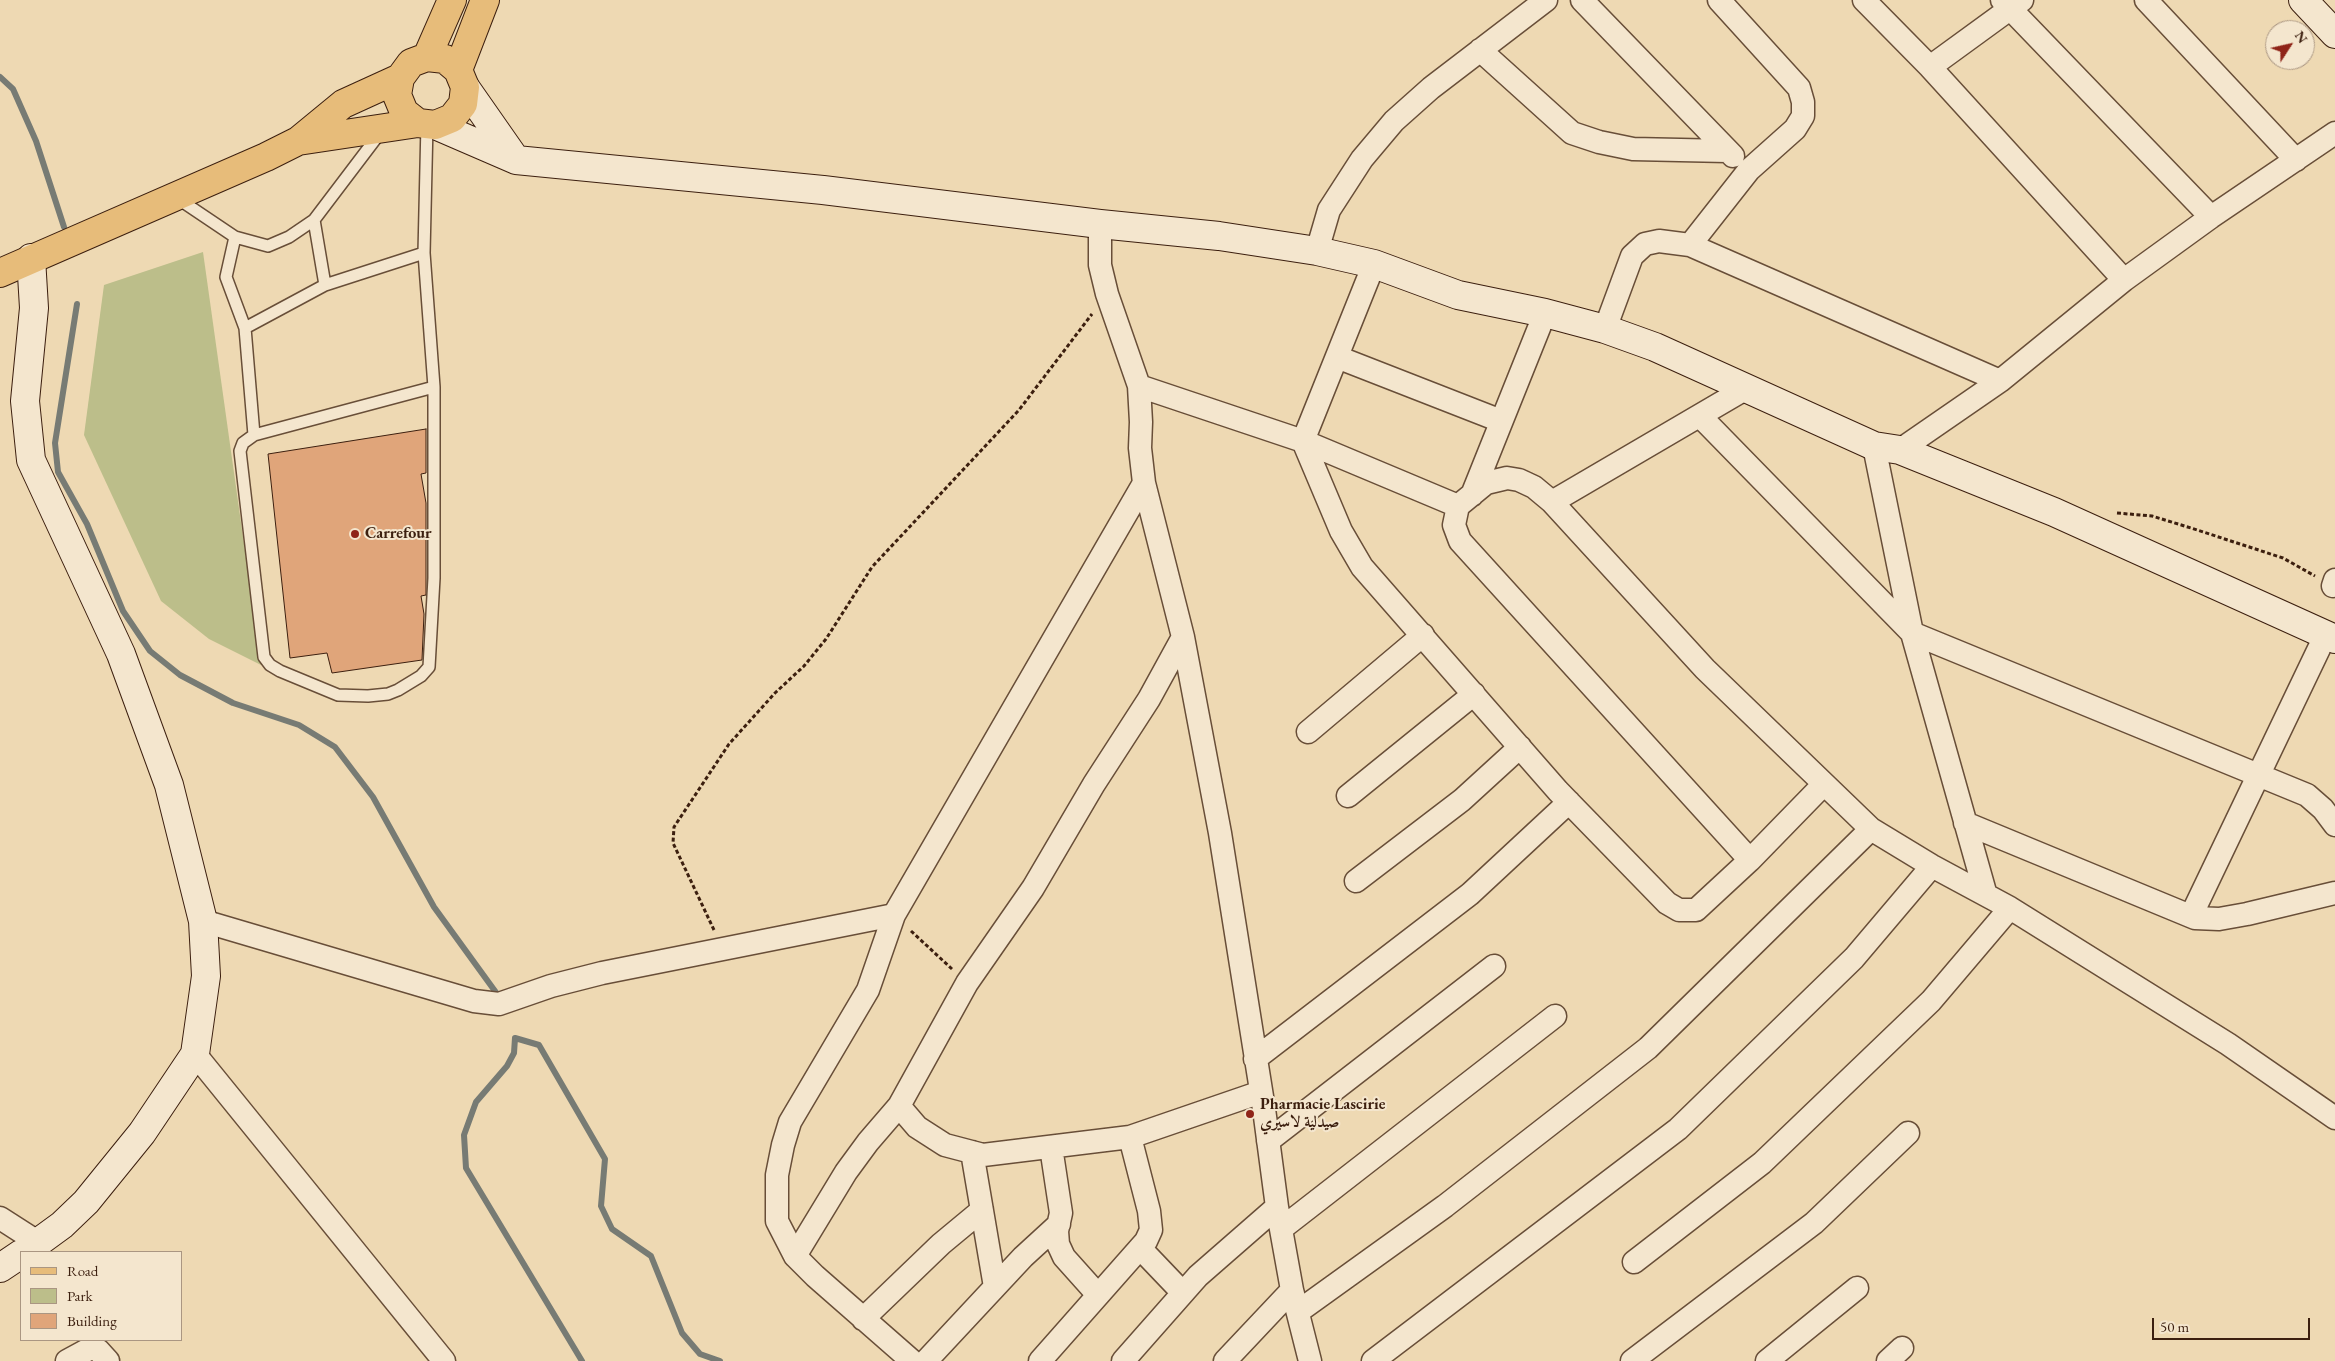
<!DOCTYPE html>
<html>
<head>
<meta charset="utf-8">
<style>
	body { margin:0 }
	#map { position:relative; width:2335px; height:1361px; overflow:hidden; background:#eed9b3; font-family:"EB Garamond",serif }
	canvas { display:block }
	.legend { position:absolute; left:20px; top:1251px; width:162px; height:90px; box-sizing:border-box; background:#f4e6ce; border:1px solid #aa9682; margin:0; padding:6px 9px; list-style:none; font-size:15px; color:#3c1f0f }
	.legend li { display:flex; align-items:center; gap:10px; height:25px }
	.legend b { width:25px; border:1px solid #aa9682 }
	.north { position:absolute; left:2265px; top:20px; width:50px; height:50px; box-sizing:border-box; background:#f4e6ce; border:1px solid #aa9682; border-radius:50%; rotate:55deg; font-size:14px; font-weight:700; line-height:20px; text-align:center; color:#3c1f0f }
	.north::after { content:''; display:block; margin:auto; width:18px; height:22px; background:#8f2418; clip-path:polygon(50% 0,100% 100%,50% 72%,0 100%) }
	.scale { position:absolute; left:2152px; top:1318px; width:158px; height:22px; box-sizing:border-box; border:2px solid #3c1f0f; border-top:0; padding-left:6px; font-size:15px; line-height:18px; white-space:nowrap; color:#3c1f0f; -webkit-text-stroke:4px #f4e6ce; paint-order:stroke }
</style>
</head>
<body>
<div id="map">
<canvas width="2335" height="1361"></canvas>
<ul class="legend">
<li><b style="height:6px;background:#e7bc7a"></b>Road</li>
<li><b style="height:14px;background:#bcbe8a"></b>Park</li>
<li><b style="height:14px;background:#e0a57a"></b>Building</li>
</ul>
<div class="north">N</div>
<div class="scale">50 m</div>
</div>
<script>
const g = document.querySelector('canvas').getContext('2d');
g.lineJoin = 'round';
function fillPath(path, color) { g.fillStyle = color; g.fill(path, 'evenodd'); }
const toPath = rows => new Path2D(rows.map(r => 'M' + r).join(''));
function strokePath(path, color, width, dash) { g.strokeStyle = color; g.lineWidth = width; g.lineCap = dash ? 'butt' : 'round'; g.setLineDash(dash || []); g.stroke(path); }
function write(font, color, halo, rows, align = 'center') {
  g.font = font + ' "EB Garamond",Amiri,serif'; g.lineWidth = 4; g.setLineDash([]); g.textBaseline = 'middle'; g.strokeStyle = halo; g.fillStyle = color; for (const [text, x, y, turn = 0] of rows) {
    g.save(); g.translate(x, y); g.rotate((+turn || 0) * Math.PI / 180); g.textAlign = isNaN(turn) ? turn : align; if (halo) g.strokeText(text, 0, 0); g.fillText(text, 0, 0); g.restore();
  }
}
fillPath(toPath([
	[203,252,261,665,209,639,161,601,84,435,104,285]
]), '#bcbe8a');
strokePath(toPath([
	[0,77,13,89,36,141,64,227],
	[77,304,55,443,58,472,87,524,123,611,150,651,180,675,233,703,299,725,335,747,373,797,434,907,500,998],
	[582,1361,466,1168,464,1135,476,1102,507,1066,514,1053,515,1038,539,1045,605,1159,601,1206,612,1229,651,1256,682,1333,700,1354,720,1361]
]), '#777b74', 6);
const building = toPath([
	[426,429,426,473,421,474,426,503,426,595,421,596,424,614,422,660,332,673,327,653,290,658,268,454,426,429]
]);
fillPath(building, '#e0a57a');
strokePath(building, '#3c1f0f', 1);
const lane = toPath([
	[427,124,424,253,434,387,254,435,243,443,240,451,264,657,270,665,280,671,338,695,368,696,388,694,398,690,421,676,429,667,434,578,434,387],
	[177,198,235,237,268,246,289,237,314,220,380,133],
	[314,220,325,285],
	[235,237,226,277,245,328,254,435],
	[245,328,325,285,424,253]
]);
const street = toPath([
	[1582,0,1733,156],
	[1864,0,1930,67,2124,280],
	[2002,0,2211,217],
	[2146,0,2296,160],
	[1480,50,1572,133,1599,142,1633,149,1727,151],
	[1930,67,2022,0],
	[1100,224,1100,265,1107,294,1139,386,1141,422,1140,448,1144,483,1183,637,1220,833,1264,1109,1277,1207,1292,1290,1310,1361],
	[1690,245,1749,170,1795,129,1803,116,1803,102,1799,88,1719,0],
	[1317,251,1329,210,1362,159,1394,121,1431,88,1546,0],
	[1374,264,1303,441,1458,506],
	[1605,329,1632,256,1645,244,1659,241,1690,245,2000,381],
	[1337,357,1501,421],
	[1139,386,1303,441,1341,531,1362,567,1558,791,1667,903,1679,910,1696,910,1750,860],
	[1700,416,1912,633,2307,795,2323,809,2335,825],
	[1874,446,1912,633,1985,892],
	[1900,450,2000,381,2124,280,2211,217,2335,133],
	[1472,495,1545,313],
	[1552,502,1745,389],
	[2333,586,2335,580],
	[1183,637,1149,699,1094,784,1033,888,967,983,899,1106,917,1127,945,1145,983,1155,1130,1137,1261,1092],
	[1308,732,1423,635],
	[1824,784,1750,860,1460,541,1454,525,1458,506,1486,483,1507,478,1519,480,1534,487,1552,502,1705,669,1871,829,1932,866,2010,908,2228,1044,2335,1118],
	[1348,796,1474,694],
	[1965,823,2195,918,2219,919,2247,914,2335,893],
	[1356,881,1462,800,1520,747],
	[2191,916,2326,634],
	[203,921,474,1001,499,1004,551,986,602,973,894,915],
	[195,1054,444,1361],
	[1255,1059,1470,894,1569,802],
	[1268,1141,1494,966],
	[1051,1147,1061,1213,1057,1231,1058,1244,1064,1257,1098,1295],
	[972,1152,995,1287],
	[0,1218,39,1243],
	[1281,1229,1555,1016],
	[1140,1248,1183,1293],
	[795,1256,846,1172,868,1142,899,1106],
	[1634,1262,1762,1163,1931,1001,2010,908],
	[1299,1311,1445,1206,1648,1048,1871,829],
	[863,1319,941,1244,982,1210],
	[67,1361,91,1348,98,1350,108,1361],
	[912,1361,815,1276,795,1256,777,1221,777,1175,783,1145,790,1122,868,990,894,915,1144,483],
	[926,1361,1023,1257,1059,1224],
	[1040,1361,1146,1241,1151,1230,1149,1211,1130,1137],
	[1123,1361,1198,1276,1277,1207],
	[1225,1361,1292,1290],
	[1373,1361,1678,1129,1854,958,1932,866],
	[1632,1361,1814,1223,1908,1133],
	[1767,1361,1857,1288],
	[1888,1361,1902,1348]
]);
const secondary = toPath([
	[2303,0,2335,34],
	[465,87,516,160],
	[435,125,516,160,823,190,1100,224,1219,236,1317,251,1374,264,1458,295,1545,313,1605,329,1655,347,1874,446,1900,450,2054,512,2335,639],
	[25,1252,62,1225,86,1202,142,1133,195,1054,206,976,203,921,169,785,121,654,31,460,25,401,34,308,31,258],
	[0,1268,21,1254]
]);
const primary = toPath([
	[427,57,452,0],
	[458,70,485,0],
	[298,141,418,123],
	[0,273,266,157,298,141,343,104,400,78,411,63,427,57,445,59,458,70,465,87,463,104,452,118,435,125,418,123,404,112,397,95,400,78]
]);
strokePath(lane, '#684e38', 14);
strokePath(street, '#684e38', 25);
strokePath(secondary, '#3c1f0f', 30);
strokePath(primary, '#3c1f0f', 30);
strokePath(toPath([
	[2117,513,2152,516,2191,528,2283,558,2315,576],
	[714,930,673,843,674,827,729,744,775,693,804,666,826,639,872,567,1019,410,1092,314],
	[911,931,952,969]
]), '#3c1f0f', 3, [4, 2.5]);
strokePath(lane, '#f4e6ce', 11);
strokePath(street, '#f4e6ce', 22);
strokePath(secondary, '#f4e6ce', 28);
strokePath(primary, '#e7bc7a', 28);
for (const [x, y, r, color] of [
	[355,534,5,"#8f2418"],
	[1250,1114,5,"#8f2418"]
]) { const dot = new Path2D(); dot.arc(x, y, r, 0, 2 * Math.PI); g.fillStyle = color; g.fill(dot); strokePath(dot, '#f4e6ce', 2); }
write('bold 16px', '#3c1f0f', '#f4e6ce', [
	["Carrefour",365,534],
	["Pharmacie Lascirie",1260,1105],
	["صيدلية لاسيري",1260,1123]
], 'left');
</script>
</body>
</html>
